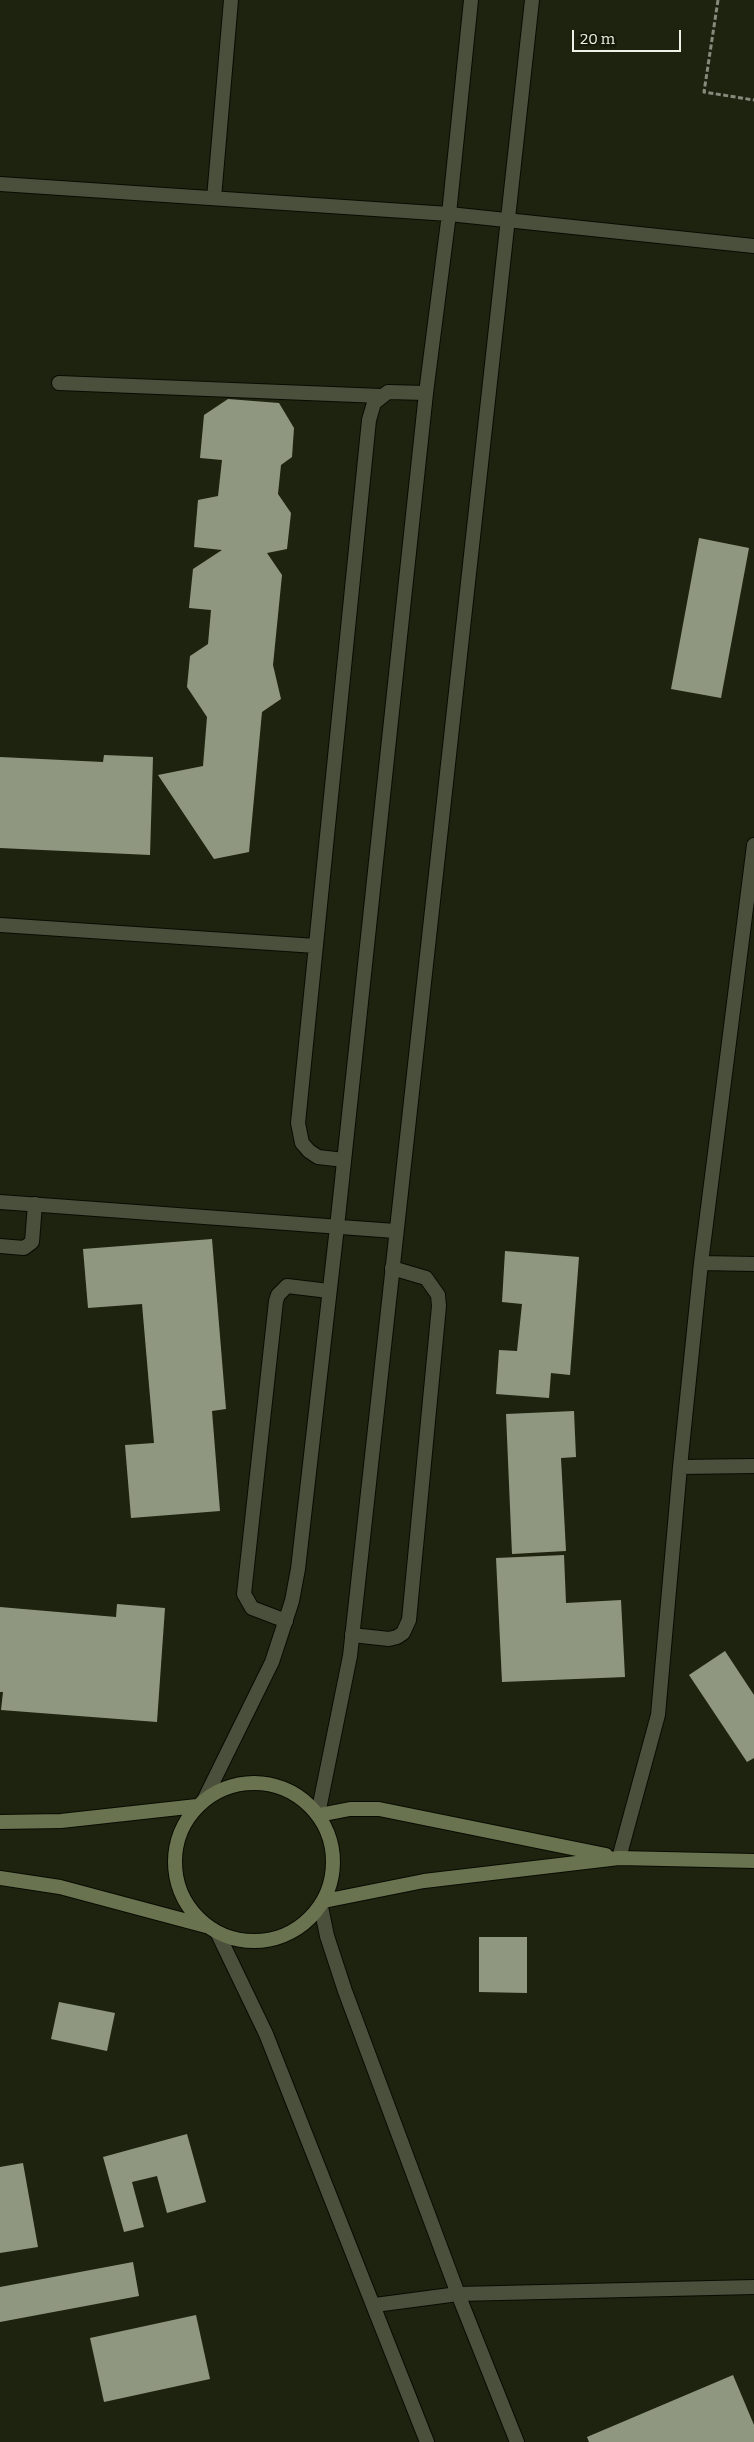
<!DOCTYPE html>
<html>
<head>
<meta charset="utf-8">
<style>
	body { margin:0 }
	#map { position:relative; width:754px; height:2442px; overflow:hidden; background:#1e2310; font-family:Bitter,serif }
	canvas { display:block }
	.scale { position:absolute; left:572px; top:30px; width:109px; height:22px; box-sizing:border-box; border:2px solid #eef2e6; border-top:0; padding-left:6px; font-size:15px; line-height:18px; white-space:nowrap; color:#eef2e6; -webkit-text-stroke:4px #151907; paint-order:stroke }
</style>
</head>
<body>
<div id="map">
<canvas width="754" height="2442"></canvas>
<div class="scale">20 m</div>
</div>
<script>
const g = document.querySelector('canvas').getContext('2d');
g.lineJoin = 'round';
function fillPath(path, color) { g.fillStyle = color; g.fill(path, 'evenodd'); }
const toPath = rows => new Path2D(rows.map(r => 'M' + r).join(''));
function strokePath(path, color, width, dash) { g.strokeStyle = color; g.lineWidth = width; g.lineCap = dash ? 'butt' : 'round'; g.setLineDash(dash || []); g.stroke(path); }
fillPath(toPath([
	[228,399,279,403,294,428,292,457,281,465,278,494,291,513,287,549,267,553,282,575,273,665,281,699,262,712,249,852,214,859,158,775,203,766,207,717,187,687,190,656,208,644,211,610,189,608,193,569,222,550,194,547,198,500,218,496,222,460,200,458,204,415],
	[699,538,749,548,721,698,671,689],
	[104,755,153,757,150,855,0,848,0,757,103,762],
	[212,1239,226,1409,212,1411,220,1511,131,1518,125,1445,154,1443,142,1304,88,1308,83,1249],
	[505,1251,579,1257,570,1375,551,1373,549,1398,496,1394,499,1350,517,1351,522,1304,502,1302],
	[574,1411,576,1457,561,1458,566,1551,512,1554,506,1414],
	[564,1555,566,1603,621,1600,625,1677,502,1682,496,1558],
	[117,1604,165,1608,157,1722,1,1710,3,1692,0,1692,0,1607,116,1617],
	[725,1651,754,1695,754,1758,747,1762,689,1675],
	[479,1937,527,1937,527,1993,479,1992],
	[59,2002,115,2013,107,2051,51,2039],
	[187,2134,206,2202,167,2213,157,2176,132,2182,144,2227,124,2232,103,2157],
	[23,2163,38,2247,0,2253,0,2167],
	[133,2262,139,2296,0,2322,0,2287],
	[196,2315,210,2379,104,2402,90,2338],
	[733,2375,754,2425,754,2442,589,2442,587,2437]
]), '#909781');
const service = toPath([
	[214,198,231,0],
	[59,383,381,396],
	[0,925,316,946],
	[344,1160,318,1157,309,1151,302,1143,298,1123,369,420,374,403,388,392,426,393],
	[0,1246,24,1248,32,1242,35,1204],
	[286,1621,252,1608,244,1594,276,1301,278,1295,287,1286,329,1291],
	[352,1635,389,1639,397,1637,403,1633,409,1620,439,1306,438,1295,426,1278,392,1268],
	[375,2305,458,2294,754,2287]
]);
const minor = toPath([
	[0,184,449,214,754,246],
	[0,1202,395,1231],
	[701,1263,754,1264],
	[680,1467,754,1466],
	[204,1800,272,1662,292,1601,298,1569,337,1227,426,393,449,214,471,0],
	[318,1814,350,1656,532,0],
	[619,1858,658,1715,680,1467,701,1263,754,845],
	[321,1907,327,1936,345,1991,458,2294,517,2442],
	[218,1934,266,2034,427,2442]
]);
const secondary = toPath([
	'175 1862a79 79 0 1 1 158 0a79 79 0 1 1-158 0Z',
	[319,1815,350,1809,379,1809,606,1855],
	[0,1822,61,1821,197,1806],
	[0,1878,60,1887,206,1926],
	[324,1901,424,1881,619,1858,754,1861]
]);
strokePath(service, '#080c00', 16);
strokePath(minor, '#080c00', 16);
strokePath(secondary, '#080c00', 16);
strokePath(toPath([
	[718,0,704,92,754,100]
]), '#868b7b', 3, [5, 2.5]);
strokePath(service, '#4a503c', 14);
strokePath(minor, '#4a503c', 14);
strokePath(secondary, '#697350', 14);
</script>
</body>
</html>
